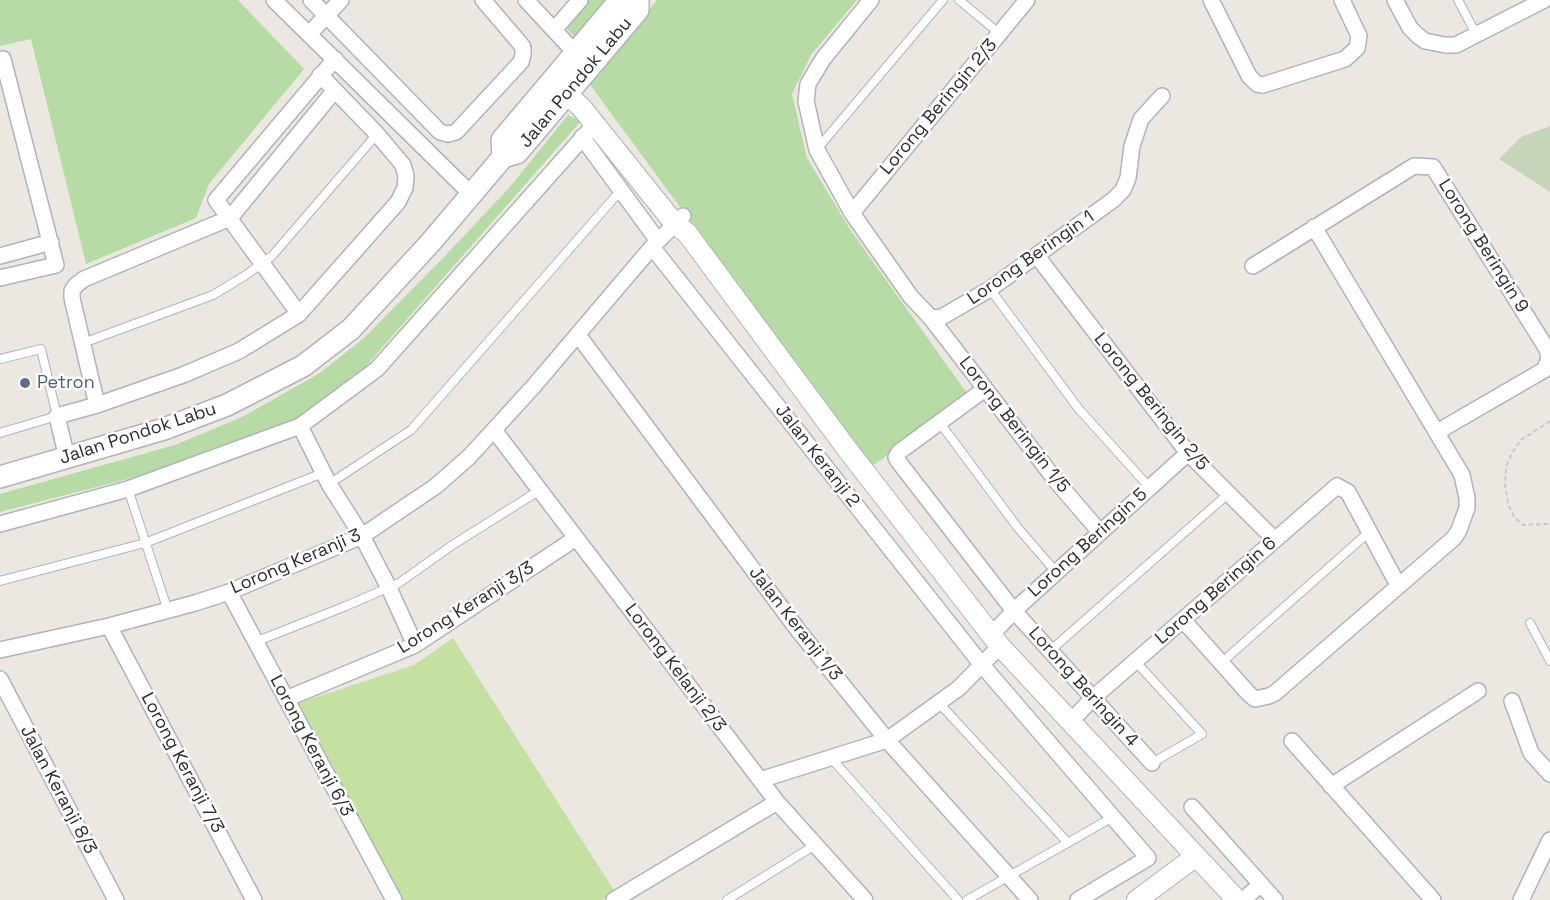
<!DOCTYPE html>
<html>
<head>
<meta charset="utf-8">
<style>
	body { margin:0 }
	canvas { display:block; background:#ece8e1 }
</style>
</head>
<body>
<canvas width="1550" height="900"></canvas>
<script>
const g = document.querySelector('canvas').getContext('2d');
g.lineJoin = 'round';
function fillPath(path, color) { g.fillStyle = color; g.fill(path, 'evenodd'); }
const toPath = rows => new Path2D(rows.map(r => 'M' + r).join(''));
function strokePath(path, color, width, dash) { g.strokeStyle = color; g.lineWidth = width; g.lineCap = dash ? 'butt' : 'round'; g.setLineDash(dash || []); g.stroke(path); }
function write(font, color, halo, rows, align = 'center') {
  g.font = font + ' "Space Grotesk",sans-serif'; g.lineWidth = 5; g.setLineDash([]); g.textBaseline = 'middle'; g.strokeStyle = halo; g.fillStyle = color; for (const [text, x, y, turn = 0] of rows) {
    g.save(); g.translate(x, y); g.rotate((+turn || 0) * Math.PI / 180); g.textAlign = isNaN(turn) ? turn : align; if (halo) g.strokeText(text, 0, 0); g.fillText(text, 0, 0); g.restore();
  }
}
fillPath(toPath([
	[0,0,238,0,304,69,209,184,196,218,86,264,31,39,0,46],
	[584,0,612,0,577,39,566,28,570,16],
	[657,0,857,0,811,55,792,94,807,158,851,231,969,396,871,467,588,82],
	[568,115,581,121,366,366,297,418,135,477,0,512,0,494,175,445,242,417,320,373,364,338,443,258,509,188]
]), '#b6dba5');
fillPath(toPath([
	[1550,126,1550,192,1499,159,1521,137]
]), '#c6d4ba');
fillPath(toPath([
	[453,638,615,892,602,900,403,900,298,703,414,665]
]), '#c4e1a2');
const service = toPath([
	[959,0,1000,34],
	[1458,0,1476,34],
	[818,148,943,0],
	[990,289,1078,408,1149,487],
	[83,343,213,295,246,275,272,256,377,134],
	[0,359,41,349,57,416,0,433],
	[940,423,1018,528,1056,572],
	[329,484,411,430,621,190],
	[128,489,168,611],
	[0,581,145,543,323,473],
	[1530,623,1550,661],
	[255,642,346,606,399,583,451,546,540,490],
	[1051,650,1228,494],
	[1135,661,1202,734,1152,763],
	[1221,663,1369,532],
	[939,703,1068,843],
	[831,758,958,900],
	[727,900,815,845],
	[967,900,1113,817]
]);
const minor = toPath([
	[274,0,472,195],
	[311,0,440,132,448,134,456,132,521,62,523,55,523,47,518,41,483,0],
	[526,0,581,59],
	[871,0,823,59,808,84,806,101,817,150,852,213,911,297,930,317,940,318,990,289,1113,200,1123,190,1128,178,1132,146,1141,119,1162,96],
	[1211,0,1249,76,1257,84,1263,85,1345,59,1357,48,1359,36,1342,0],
	[1395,0,1410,28,1417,35,1425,41,1445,45,1456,45,1544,0],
	[554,30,580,0],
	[310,33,341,0],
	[582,137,658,241],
	[852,213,1027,0],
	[652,247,982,665,1148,858,1078,900],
	[0,256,51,242],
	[1037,256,1188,453,1275,540],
	[1253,266,1414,166,1433,167,1547,349,1549,359,1544,370,1437,432],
	[0,278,56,265,3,59],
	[299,314,216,200,335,59],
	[930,317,1057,482,1100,532],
	[578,335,798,630,887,740,1030,900],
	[985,389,899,452,896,457,898,461,1014,611,1152,763],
	[97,405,72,298,72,291,76,285,84,279,230,218,335,90],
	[300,426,329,484,362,536,389,588,415,645],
	[494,430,777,802,865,900],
	[67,458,57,416,97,405,183,375,239,351,299,314,398,202,405,188,406,176,403,165,377,134,320,75],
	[0,524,128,489,300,426,377,369,595,124],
	[229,592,394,900],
	[1183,620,1249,694,1255,699,1269,696,1275,693,1454,538,1459,530,1467,508,1467,498,1462,475,1314,227],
	[109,626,254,900],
	[991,635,1018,607,1188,453],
	[0,650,109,626,195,603,229,592,362,536,436,486,469,457,533,387,652,247,683,216],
	[0,679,116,900],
	[286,699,415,645,576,538],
	[1512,701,1531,753,1550,774],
	[1071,721,1094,697,1337,486,1348,492,1398,585],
	[1292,741,1433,900],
	[760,780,887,740,959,688,1000,646],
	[1331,786,1478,691],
	[1192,807,1275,900],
	[614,900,777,802],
	[1243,900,1261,884],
	[1521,900,1550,840]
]);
const tertiary = toPath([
	[555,84,581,107,675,224,687,233,847,449,1000,646,1237,900],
	[1137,900,1195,857]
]);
const secondary = toPath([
	[503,157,502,140,620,0],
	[0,477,164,429,227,405,303,366,351,329,431,242,503,157,517,153,638,10,638,0]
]);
strokePath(service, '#b1b2bb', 10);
strokePath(minor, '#b1b2bb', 18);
strokePath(tertiary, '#b1b2bb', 22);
strokePath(secondary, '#b1b2bb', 24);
strokePath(toPath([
	[1550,421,1521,440,1512,453,1506,467,1505,484,1508,504,1514,517,1523,525,1550,524]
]), '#c8c8c8', 2, [4.5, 3]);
strokePath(service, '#fff', 8);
strokePath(minor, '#fff', 15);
strokePath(tertiary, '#fff', 20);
strokePath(secondary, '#fff', 21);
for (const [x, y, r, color] of [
	[25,383,6,"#5c6f8a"]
]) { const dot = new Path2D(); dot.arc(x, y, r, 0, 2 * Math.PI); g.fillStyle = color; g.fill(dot); strokePath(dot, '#fff', 2); }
write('18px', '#2d2d2d', '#fff', [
	["Jalan Pondok Labu",576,83,-50],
	["Lorong Beringin 2/3",939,107,-50],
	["Lorong Beringin 9",1483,246,58],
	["Lorong Beringin 1",1031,258,-35],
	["Lorong Beringin 2/5",1151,402,51],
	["Lorong Beringin 1/5",1014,425,52],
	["Jalan Pondok Labu",138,434,-18],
	["Jalan Keranji 2",817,456,52],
	["Lorong Beringin 5",1088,543,-42],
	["Lorong Keranji 3",296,562,-23],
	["Lorong Beringin 6",1216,591,-41],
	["Lorong Keranji 3/3",466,608,-32],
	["Jalan Keranji 1/3",795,624,52],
	["Lorong Kelanji 2/3",675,668,53],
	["Lorong Beringin 4",1083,687,48],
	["Lorong Keranji 6/3",311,746,62],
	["Lorong Keranji 7/3",182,763,62],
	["Jalan Keranji 8/3",58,790,62]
]);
write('18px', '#4e5e75', '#fff', [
	["Petron",37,383]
], 'left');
</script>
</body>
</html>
